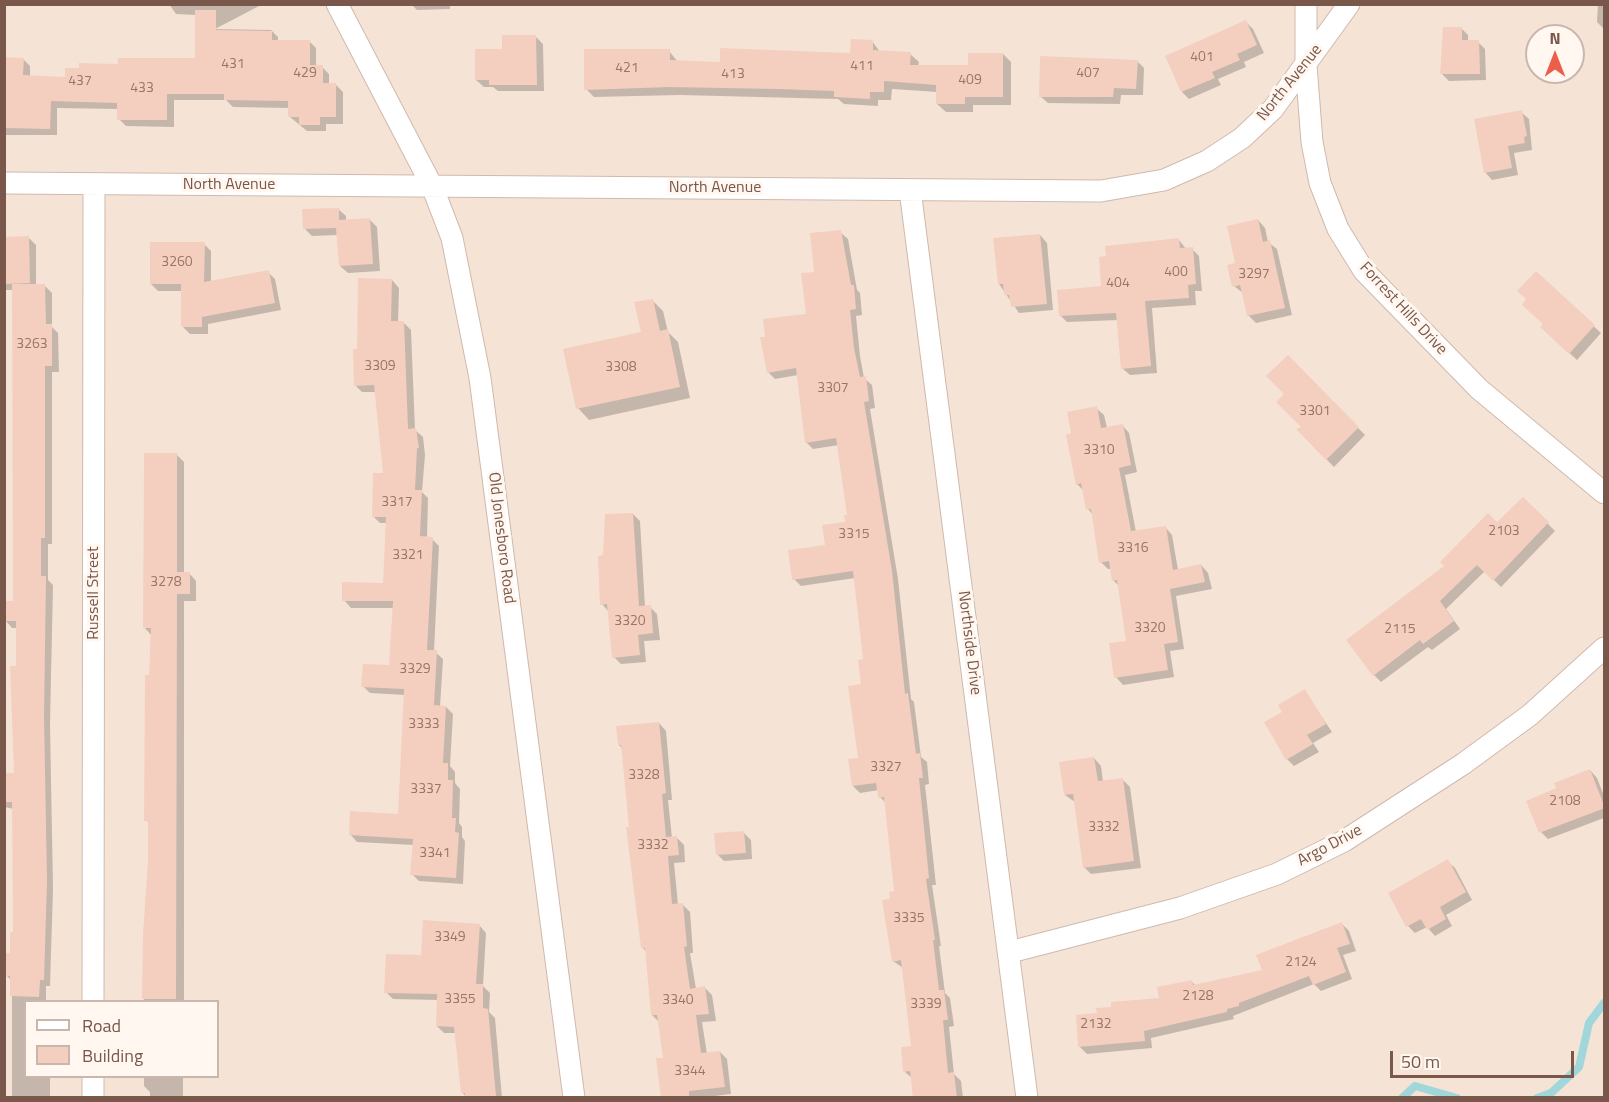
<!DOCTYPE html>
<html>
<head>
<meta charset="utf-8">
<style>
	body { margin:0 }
	#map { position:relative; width:1609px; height:1102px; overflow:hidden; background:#fdf3e9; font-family:"Titillium Web",sans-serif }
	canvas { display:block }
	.frame { position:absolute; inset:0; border:6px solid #79574b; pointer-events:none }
	.legend { position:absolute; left:24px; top:1000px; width:195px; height:78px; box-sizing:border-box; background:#fff7f0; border:2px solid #c9b7ae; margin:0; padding:8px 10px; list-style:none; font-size:18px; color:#79574b }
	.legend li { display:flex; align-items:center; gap:12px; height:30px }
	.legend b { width:30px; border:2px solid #c9b7ae }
	.north { position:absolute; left:1525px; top:24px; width:60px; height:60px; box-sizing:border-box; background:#fff7f0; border:2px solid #c9b7ae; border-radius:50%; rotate:0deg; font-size:16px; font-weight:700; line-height:24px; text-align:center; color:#79574b }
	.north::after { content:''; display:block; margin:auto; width:21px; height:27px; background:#ea5e4a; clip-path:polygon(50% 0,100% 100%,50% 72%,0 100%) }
	.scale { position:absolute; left:1390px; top:1051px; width:184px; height:27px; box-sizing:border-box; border:3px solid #79574b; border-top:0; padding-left:8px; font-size:18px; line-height:21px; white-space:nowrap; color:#79574b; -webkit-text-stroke:4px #fff7f0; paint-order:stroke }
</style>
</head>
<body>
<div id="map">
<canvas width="1609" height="1102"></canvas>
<div class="frame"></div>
<ul class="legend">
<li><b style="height:8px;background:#fff"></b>Road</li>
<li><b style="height:16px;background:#f4cfbf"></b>Building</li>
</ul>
<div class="north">N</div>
<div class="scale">50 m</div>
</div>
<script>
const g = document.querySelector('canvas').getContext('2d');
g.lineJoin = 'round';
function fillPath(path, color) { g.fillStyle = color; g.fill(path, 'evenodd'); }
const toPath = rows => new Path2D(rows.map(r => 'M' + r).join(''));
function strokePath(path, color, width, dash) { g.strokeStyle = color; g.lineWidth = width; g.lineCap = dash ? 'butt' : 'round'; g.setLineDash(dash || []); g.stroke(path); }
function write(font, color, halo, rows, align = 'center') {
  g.font = font + ' "Titillium Web",sans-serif'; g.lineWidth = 6; g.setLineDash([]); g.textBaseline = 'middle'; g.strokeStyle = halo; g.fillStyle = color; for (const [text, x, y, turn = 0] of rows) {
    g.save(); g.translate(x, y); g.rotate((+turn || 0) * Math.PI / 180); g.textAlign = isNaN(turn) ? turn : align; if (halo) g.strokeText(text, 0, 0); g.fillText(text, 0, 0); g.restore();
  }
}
fillPath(toPath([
	[5,5,1604,5,1604,1097,5,1098],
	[1537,36,1573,36,1573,72,1537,72],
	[26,1002,218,1002,218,1076,26,1076]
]), '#f5e4d6');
fillPath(toPath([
	[169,4,263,4,215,29,271,30,278,37,278,41,309,41,316,48,316,67,322,67,329,74,329,85,336,85,343,92,343,124,326,124,326,131,307,131,290,117,290,108,233,107,226,100,174,100,174,127,126,126,119,119,119,109,57,108,57,135,4,135,4,59,23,59,30,66,30,77,66,78,119,66,196,60,196,15,176,14],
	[411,4,450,4,450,9,417,10],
	[1598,4,1604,4,1604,29,1597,22],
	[1246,22,1253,29,1264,53,1244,62,1246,67,1218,79,1221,85,1189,99,1182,92],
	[1461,28,1468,35,1468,42,1478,42,1485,49,1486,80,1449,81,1442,74],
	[536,37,543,44,544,91,498,91,493,87,484,87,476,80,503,50],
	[872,41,880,52,910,54,919,62,918,67,969,67,1003,54,1011,62,1011,105,973,105,973,112,946,112,937,104,937,92,892,89,891,100,878,100,878,106,844,104,838,99,680,95,594,97,586,89,669,51,678,62,722,63,851,55],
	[1137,61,1144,68,1143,95,1121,95,1120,104,1048,103,1040,96],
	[1521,112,1529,119,1532,150,1514,153,1518,175,1492,180,1485,172],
	[338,209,346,216,346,221,369,219,377,227,380,271,348,273,340,266,338,235,312,236,305,229],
	[1258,220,1265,228,1268,242,1277,249,1292,315,1256,323,1248,315,1243,293,1234,286],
	[840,232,848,239,857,290,860,293,862,315,856,316,860,356,864,378,872,385,875,408,870,409,898,579,911,699,914,702,921,757,927,762,929,784,925,785,936,885,932,885,941,946,939,946,945,993,950,998,954,1026,949,1027,954,1074,961,1081,963,1098,915,1098,913,1079,905,1072,913,1047,903,968,893,961,892,900,896,893,886,803,880,797,879,790,860,793,853,786,859,759,864,661,855,578,801,586,794,579,847,523,849,516,839,445,813,449,806,442,798,375,775,379,768,372,807,316,816,273],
	[1040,235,1047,243,1053,310,1019,313,999,284],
	[4,238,29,238,36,245,36,285,44,285,52,293,52,327,58,333,59,372,52,372,52,544,48,544,48,580,53,585,50,724,53,889,50,986,46,986,46,1002,26,1002,26,1076,50,1076,50,1098,12,1098,12,981,6,975,15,934,14,809,4,807,4,775,15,775,17,628,12,628,5,620,15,602,14,290,4,290],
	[1179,240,1186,249,1192,249,1199,256,1202,291,1195,291,1196,305,1152,308,1157,373,1130,375,1122,368,1119,320,1067,322,1060,315],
	[204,244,211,251,211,283,268,272,275,279,281,310,208,324,208,334,190,334,183,327,183,291,158,291,151,284],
	[1536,273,1601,333,1577,360,1549,334,1528,300],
	[392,280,399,288,398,323,404,323,411,330,415,430,423,437,425,455,422,492,428,498,427,538,432,539,439,546,434,651,443,659,440,707,446,707,453,714,450,766,455,772,455,783,460,789,459,823,462,827,462,837,465,841,463,884,419,881,412,874,414,845,357,842,350,834,399,816,406,695,370,693,363,686,390,667,394,608,351,608,344,600,384,584,387,523,380,523,373,516,385,475,376,392,362,392,355,385,359,351],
	[652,300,663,311,668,332,678,342,690,398,589,420,578,408,643,333],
	[1288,357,1365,435,1334,467,1298,430,1303,428,1286,394],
	[1096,408,1104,415,1107,428,1122,425,1129,433,1137,472,1125,475,1136,532,1165,527,1172,535,1178,570,1201,565,1208,573,1212,589,1176,596,1184,649,1170,651,1174,677,1123,685,1116,677,1128,642,1120,587,1113,580,1112,569,1108,569,1101,562,1093,515,1088,509,1084,491,1077,484,1073,435],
	[177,455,184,462,184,573,189,573,196,581,196,601,184,601,184,1002,144,1002,144,934,150,860,150,824,146,820,151,635,144,627],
	[1523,499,1555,531,1501,587,1485,571,1446,609,1460,629,1432,650,1428,647,1381,682,1374,675,1447,566,1497,524],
	[633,514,640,521,645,607,650,607,657,614,660,640,644,641,646,662,621,664,614,657,609,612,602,604,605,557],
	[1304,691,1332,732,1313,743,1319,752,1294,766,1287,759,1284,712],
	[659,723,666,731,672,800,668,800,672,838,676,837,684,845,685,862,674,863,678,905,682,904,690,912,693,953,690,953,696,989,705,988,712,995,716,1021,702,1022,707,1054,720,1052,727,1059,731,1094,699,1098,663,1098,665,1059,660,1023,652,1015,647,952,642,947,622,748,619,745],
	[1094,758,1101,766,1103,782,1123,780,1130,787,1141,868,1091,874,1084,867,1075,802,1065,795],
	[1590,770,1597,778,1604,796,1604,818,1548,839,1541,832,1558,789],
	[744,833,751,840,752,859,724,861,717,854],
	[1447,861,1455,868,1472,900,1446,915,1452,926,1435,936,1427,927,1415,933,1408,926],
	[1342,924,1349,931,1356,951,1343,955,1352,979,1321,991,1314,984,1233,1016,1234,1019,1151,1038,1152,1048,1087,1054,1080,1047,1098,1015,1161,999,1191,981,1196,986,1264,972],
	[479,925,486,933,483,986,490,993,489,1012,495,1018,502,1098,467,1098,462,1092,456,1033,444,1033,437,1026,438,1000,393,999,386,992,422,957],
	[144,1076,183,1076,183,1098,150,1098,150,1092,144,1086]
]), '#0003');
strokePath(toPath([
	[1402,1098,1415,1086,1457,1098],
	[1537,1098,1551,1093,1579,1067,1589,1023,1604,1003]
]), '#a1d7da', 8);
fillPath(toPath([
	[195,10,216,10,216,30,272,31,272,40,310,40,310,65,323,65,323,83,336,83,336,117,320,117,320,125,299,125,299,117,288,117,288,101,224,100,224,94,167,94,167,120,117,120,117,103,51,101,50,129,4,128,4,57,24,58,23,75,65,77,65,68,79,68,79,63,118,64,118,58,195,58],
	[1246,20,1257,45,1237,54,1240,60,1212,72,1215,78,1181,92,1165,56],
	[1443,27,1462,27,1462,40,1479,40,1480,74,1440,74],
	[502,35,536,35,537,85,489,85,489,80,475,80,475,49,502,49],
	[851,39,873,40,873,50,911,52,910,65,968,65,968,53,1003,53,1003,97,965,97,965,104,936,104,936,85,884,81,884,92,870,92,870,99,834,97,834,91,778,89,670,87,584,90,584,49,670,49,670,60,720,62,720,48,850,53],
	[1040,56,1138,60,1136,89,1114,88,1113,97,1039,97],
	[1522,110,1527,136,1524,137,1525,143,1508,146,1512,168,1484,173,1474,119],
	[339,208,339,220,370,218,373,264,339,266,336,228,303,229,302,209],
	[1258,219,1263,242,1270,240,1285,308,1247,316,1240,285,1232,287,1227,265,1235,263,1227,226],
	[841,230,851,285,854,285,856,309,850,310,854,348,860,377,866,376,869,401,864,402,892,571,905,694,908,693,916,754,920,753,923,778,919,778,929,878,926,879,935,940,933,940,939,990,944,990,948,1020,943,1020,948,1073,954,1072,957,1098,913,1098,910,1071,903,1072,901,1047,911,1046,901,960,892,962,882,900,890,899,889,892,894,891,884,797,878,798,876,783,852,786,848,759,858,758,848,686,861,684,858,660,863,659,853,571,792,580,788,550,825,545,822,525,845,522,844,515,847,515,836,438,805,443,796,368,767,373,760,337,765,337,763,319,806,314,801,273,814,272,810,233],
	[1040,234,1047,304,1011,307,1009,295,1004,295,1003,284,998,284,993,238],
	[29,236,30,283,4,284,4,237],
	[1179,238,1180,248,1193,247,1196,284,1188,285,1189,298,1145,301,1151,366,1121,369,1116,313,1059,316,1057,290,1101,286,1099,257,1106,256,1105,246],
	[150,242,205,242,204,282,269,270,275,303,202,317,202,327,181,327,181,284,150,284],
	[1536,271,1595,325,1569,354,1540,327,1543,324,1522,305,1526,299,1517,291],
	[358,278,392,279,391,321,404,321,408,429,416,428,419,448,417,448,415,490,422,490,420,536,433,537,427,650,437,650,434,705,446,706,443,763,448,763,448,780,453,780,452,818,456,818,455,832,459,833,456,878,410,875,413,839,349,835,350,811,398,814,404,689,361,687,363,664,389,665,393,601,342,601,342,582,383,583,386,517,372,517,373,473,383,473,374,385,354,386,353,349,357,349],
	[12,284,45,284,46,324,52,324,52,366,45,366,45,538,41,538,41,576,46,576,44,716,47,881,44,980,40,980,39,997,10,996,10,976,4,976,4,953,10,953,10,932,13,932,12,802,4,802,4,773,14,773,10,666,16,666,16,621,4,621,4,601,13,601],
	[653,299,660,331,668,329,680,387,576,409,563,349,641,332,634,302],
	[1288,355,1359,427,1326,460,1296,429,1301,427,1276,402,1284,394,1266,376],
	[1097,406,1101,428,1123,424,1131,465,1119,468,1131,531,1166,526,1173,570,1201,564,1205,582,1170,589,1178,642,1164,644,1168,670,1114,678,1109,643,1126,641,1117,580,1112,581,1109,561,1099,563,1091,509,1086,510,1081,483,1076,485,1066,435,1071,433,1067,412],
	[144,453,177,453,177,572,190,572,190,594,177,594,176,999,142,999,143,934,148,860,148,821,144,821,145,675,149,675,151,628,143,628],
	[1523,497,1549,522,1493,581,1477,565,1440,601,1454,621,1423,644,1420,640,1373,676,1346,640,1444,566,1440,562,1488,513,1497,522],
	[633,513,639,606,651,605,653,633,638,635,640,655,612,658,607,604,600,605,598,556,603,555,605,514],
	[1305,689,1326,724,1307,735,1313,744,1286,760,1264,722,1282,712,1278,705],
	[659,722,666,793,662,794,666,837,677,836,679,855,668,856,672,904,683,903,687,946,684,947,690,989,705,986,709,1014,696,1015,701,1053,720,1051,725,1087,689,1091,689,1098,661,1098,656,1058,663,1058,657,1015,651,1015,645,948,641,948,626,827,629,827,621,745,618,745,616,726],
	[1094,757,1098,781,1123,778,1134,861,1083,868,1073,794,1064,795,1059,762],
	[1590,769,1605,808,1539,833,1526,801,1556,788,1554,783],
	[744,831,746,853,716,855,714,833],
	[1448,859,1466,892,1440,907,1446,919,1427,930,1421,919,1406,927,1388,893],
	[423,920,480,924,476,984,483,984,483,1008,488,1009,496,1096,465,1098,465,1093,461,1093,454,1027,436,1026,437,994,384,993,386,954,421,955],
	[1342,922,1350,944,1337,948,1346,972,1313,985,1309,976,1239,1003,1239,1006,1227,1009,1227,1012,1144,1031,1145,1041,1078,1047,1076,1015,1097,1013,1096,1008,1111,1007,1111,1002,1159,998,1157,987,1192,980,1193,985,1262,970,1256,955]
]), '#f4cfbf');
const street = toPath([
	[337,4,432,186,452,238,480,378,574,1098],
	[1306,4,1306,65,1312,142,1320,183,1338,229,1364,271,1479,389,1604,493],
	[4,183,1101,191,1164,180,1207,161,1242,138,1273,109,1349,4],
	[910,190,1027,1098],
	[1010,952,1180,908,1277,874,1344,841,1463,764,1530,715,1604,648],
	[93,1002,94,184],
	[93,1098,93,1076]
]);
strokePath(street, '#d0b9ad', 23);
strokePath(street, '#fff', 21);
write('14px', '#987568', null, [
	["401",1202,58],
	["431",233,65],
	["411",862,67],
	["421",627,69],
	["429",305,74],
	["407",1088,74],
	["413",733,75],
	["409",970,81],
	["437",80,82],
	["433",142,89],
	["3260",177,263],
	["400",1176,273],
	["3297",1254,275],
	["404",1118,284],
	["3263",32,345],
	["3309",380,367],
	["3308",621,368],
	["3307",833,389],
	["3301",1315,412],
	["3310",1099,451],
	["3317",397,503],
	["2103",1504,532],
	["3315",854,535],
	["3316",1133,549],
	["3321",408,556],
	["3278",166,583],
	["3320",630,622],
	["3320",1150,629],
	["2115",1400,630],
	["3329",415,670],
	["3333",424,725],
	["3327",886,768],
	["3328",644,776],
	["3337",426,790],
	["2108",1565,802],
	["3332",1104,828],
	["3332",653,846],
	["3341",435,854],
	["3335",909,919],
	["3349",450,938],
	["2124",1301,963],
	["2128",1198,997],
	["3355",460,1000],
	["3340",678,1001],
	["3339",926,1005],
	["2132",1096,1025],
	["3344",690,1072]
]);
write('16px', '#79574b', '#fff7f0', [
	["North Avenue",1290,83,-51],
	["North Avenue",229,185],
	["North Avenue",715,188],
	["Forrest Hills Drive",1403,309,47],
	["Old Jonesboro Road",501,538,83],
	["Russell Street",94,593,-90],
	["Northside Drive",969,643,83],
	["Argo Drive",1330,846,-28]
]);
</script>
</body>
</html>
